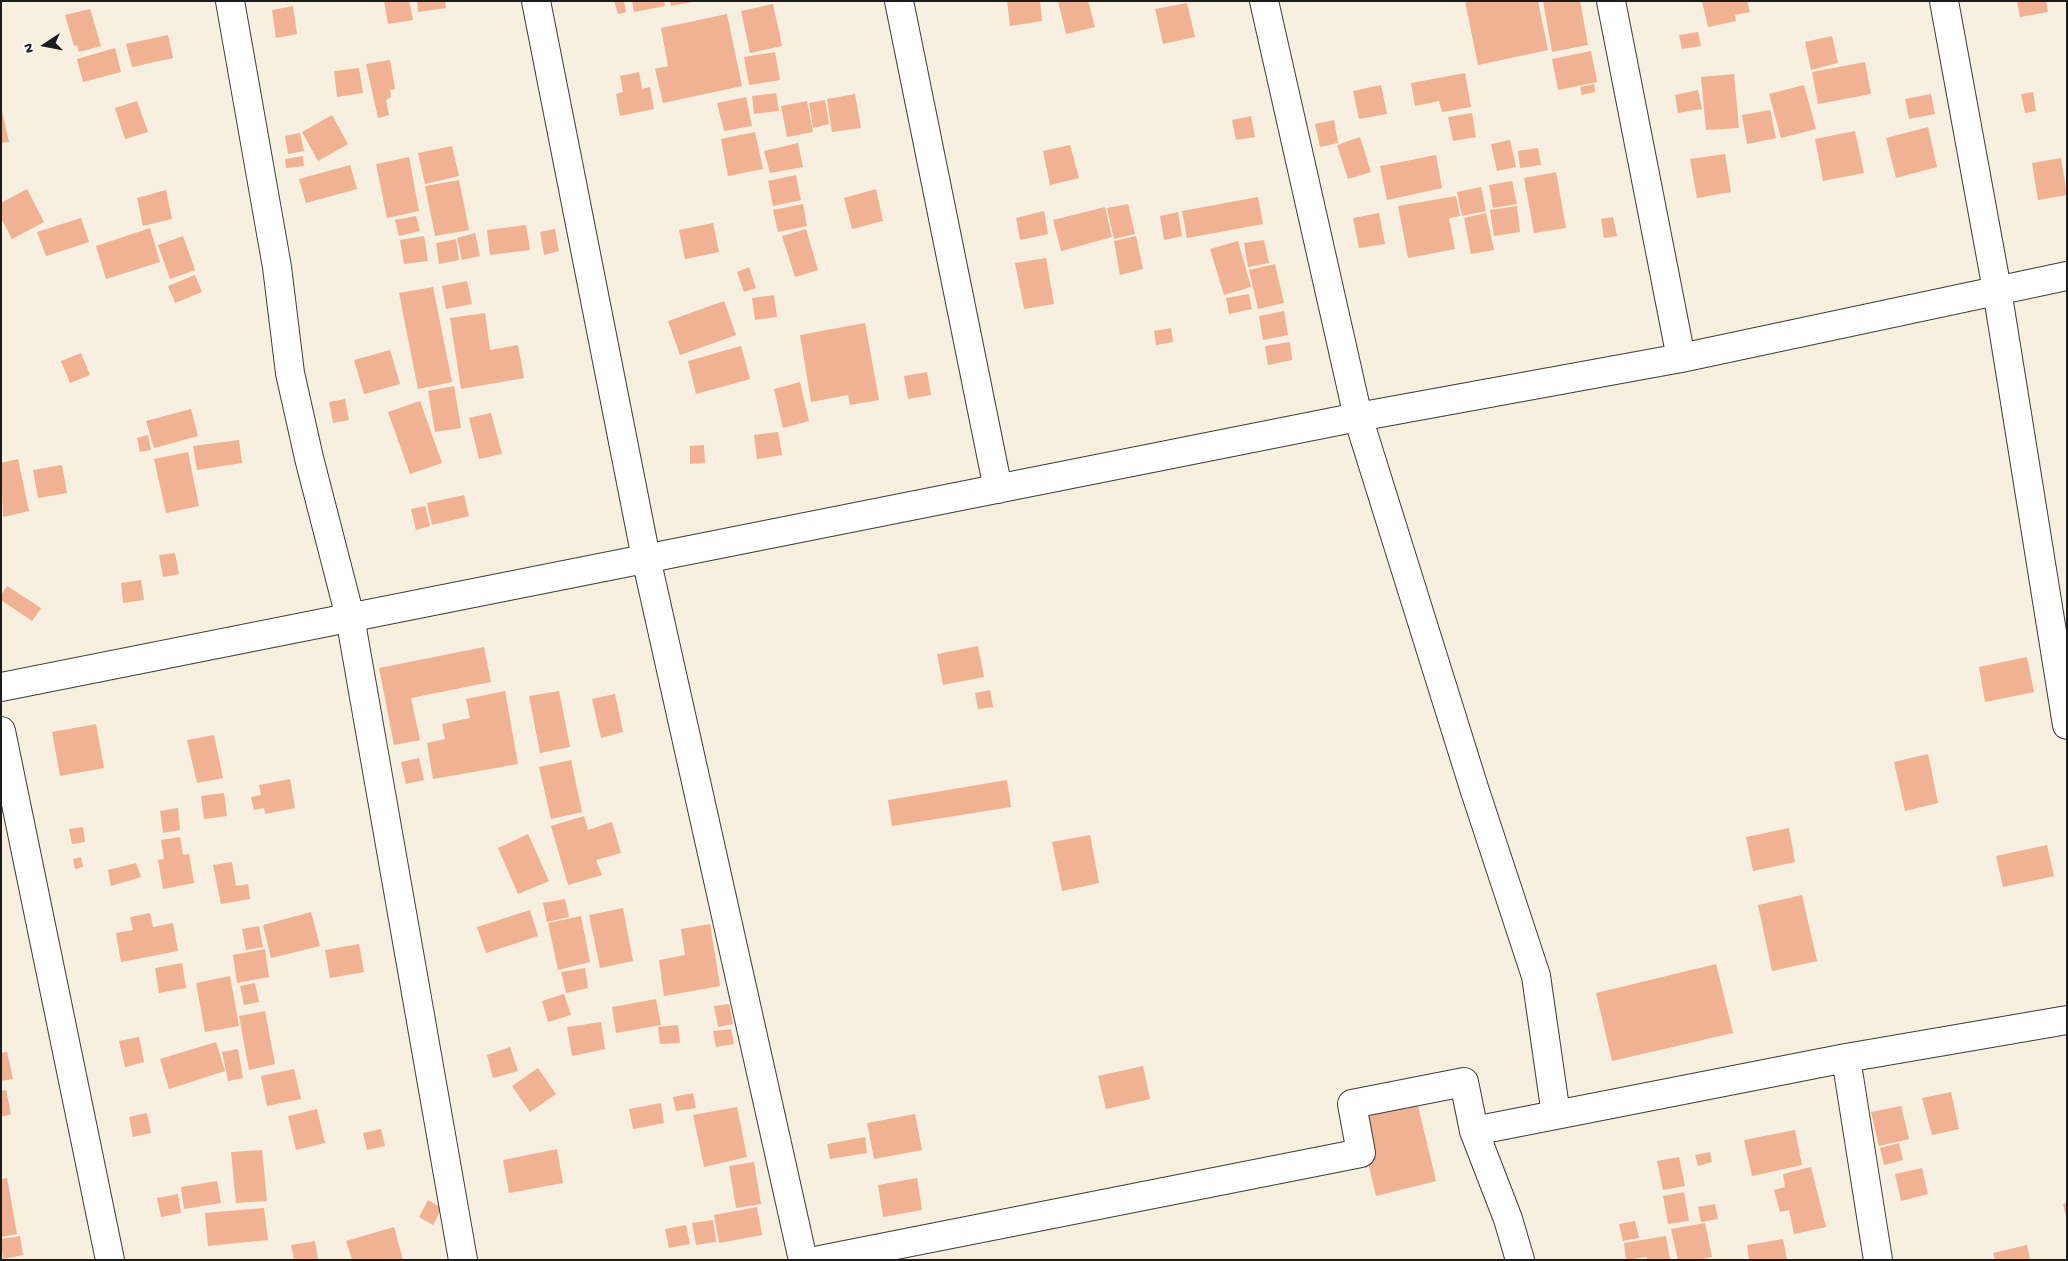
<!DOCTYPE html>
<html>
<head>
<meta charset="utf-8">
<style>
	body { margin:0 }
	#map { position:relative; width:2068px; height:1261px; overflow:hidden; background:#f7efdf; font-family:"Gochi Hand",sans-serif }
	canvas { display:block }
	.frame { position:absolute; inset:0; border:2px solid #1c1c1c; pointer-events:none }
	.north { position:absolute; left:20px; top:20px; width:50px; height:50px; -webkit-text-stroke:4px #fff; paint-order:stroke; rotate:259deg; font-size:14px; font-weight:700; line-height:20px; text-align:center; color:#1c1c1c }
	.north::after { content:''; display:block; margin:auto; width:18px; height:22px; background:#1c1c1c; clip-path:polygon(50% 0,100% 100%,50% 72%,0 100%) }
</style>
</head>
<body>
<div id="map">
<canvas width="2068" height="1261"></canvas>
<div class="frame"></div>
<div class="north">N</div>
</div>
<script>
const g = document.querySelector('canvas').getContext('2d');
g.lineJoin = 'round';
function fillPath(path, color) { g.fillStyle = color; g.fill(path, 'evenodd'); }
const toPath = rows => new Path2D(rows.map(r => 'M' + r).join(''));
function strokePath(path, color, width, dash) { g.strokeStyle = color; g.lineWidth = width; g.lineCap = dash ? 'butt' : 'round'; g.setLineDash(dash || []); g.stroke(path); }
fillPath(toPath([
	[384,1,409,1,413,20,388,24],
	[417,1,445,1,446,8,418,12],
	[614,1,624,1,626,12,618,14],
	[632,1,664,1,665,6,634,12],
	[670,1,691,1,692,2,671,6],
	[1007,1,1040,1,1042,21,1010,26],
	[1058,1,1088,1,1095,27,1066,34],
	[1465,1,1538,1,1548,50,1478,65],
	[1543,1,1580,1,1588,45,1552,52],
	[1702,1,1747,1,1750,12,1735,15,1736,21,1708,27],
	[2017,1,2046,1,2048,12,2020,17],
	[1187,3,1195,37,1163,44,1155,9],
	[773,4,782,46,750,53,741,11],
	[293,6,297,34,276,38,272,10],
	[90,9,101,46,79,52,77,45,74,46,65,15],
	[727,14,742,86,663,103,655,69,668,66,661,28],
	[1698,32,1701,46,1682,49,1679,35],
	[168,35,173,58,132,67,126,44],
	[1832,36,1838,63,1811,70,1805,42],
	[115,48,121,72,83,82,77,59],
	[1591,51,1597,82,1558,90,1552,59],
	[775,52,780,80,749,85,744,57],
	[390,60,395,89,390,90,391,97,386,100,389,115,378,118,366,64],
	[1865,62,1871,94,1818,104,1812,72],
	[359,68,363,93,337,97,334,71],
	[639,72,642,89,650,87,654,109,620,116,616,94,623,92,620,76],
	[1465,73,1471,107,1442,112,1439,101,1415,106,1411,83],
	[1734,74,1739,128,1706,130,1701,77],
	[1594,84,1595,92,1582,95,1580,87],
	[1381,85,1387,114,1359,119,1353,91],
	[1804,85,1816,129,1781,138,1769,94],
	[1698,90,1702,109,1678,113,1675,95],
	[2033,92,2036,111,2025,113,2021,94],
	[776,93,779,111,754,114,752,96],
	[855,94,861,128,832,132,827,99],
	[1931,94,1935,114,1909,119,1905,99],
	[746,97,752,126,724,131,717,103],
	[825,100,829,124,813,128,809,103],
	[137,101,148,132,125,139,115,108],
	[807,101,813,132,787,137,781,106],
	[1,107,9,142,1,143],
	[1770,110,1776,138,1747,144,1742,115],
	[1472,113,1476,137,1453,141,1448,117],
	[332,115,348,144,318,161,302,132],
	[1251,116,1255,137,1236,140,1232,120],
	[1334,120,1338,143,1320,147,1315,124],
	[1928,127,1937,167,1896,178,1886,138],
	[1855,131,1864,173,1823,181,1815,139],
	[755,132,763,169,728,176,721,139],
	[300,133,304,151,288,154,285,136],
	[1360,137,1371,172,1348,179,1337,145],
	[1510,140,1516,167,1497,171,1491,144],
	[798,143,803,167,770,173,764,151],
	[1070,145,1079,178,1050,185,1043,151],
	[452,146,459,176,425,184,418,153],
	[1538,148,1541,165,1520,168,1518,151],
	[1725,154,1731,192,1697,198,1690,159],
	[1436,155,1442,188,1387,200,1380,166],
	[303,156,304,166,286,168,285,159],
	[409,157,419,211,387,218,376,164],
	[2061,158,2067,195,2038,200,2032,163],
	[350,165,357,189,306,203,299,179],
	[1556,172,1566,228,1534,233,1524,178],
	[796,175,801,200,773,206,768,181],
	[459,180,469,230,435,236,425,186],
	[1512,181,1517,204,1493,208,1489,185],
	[1481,187,1486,211,1462,216,1457,192],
	[27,189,44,222,12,239,1,218,1,203],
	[876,189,883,221,852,229,844,198],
	[166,190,172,219,143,226,137,198],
	[1456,196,1460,216,1449,218,1455,249,1408,258,1398,206],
	[1258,197,1263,224,1187,238,1182,211],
	[803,204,807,226,778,232,773,210],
	[1128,204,1135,234,1114,239,1107,208],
	[1517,206,1520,232,1494,236,1490,210],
	[1105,207,1112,237,1061,251,1053,220],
	[1044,211,1048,234,1020,240,1016,218],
	[1178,212,1182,236,1164,240,1160,216],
	[1379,213,1385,244,1359,248,1353,218],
	[1486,213,1494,250,1471,254,1464,218],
	[416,216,420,231,399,236,395,220],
	[1613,217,1617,236,1604,238,1601,219],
	[81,218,89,242,46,256,37,232],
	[713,223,719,252,685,259,679,230],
	[526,225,530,250,490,255,487,230],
	[150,228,160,262,106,279,96,246],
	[555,229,559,251,544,255,540,232],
	[806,229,818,270,795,277,782,236],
	[475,233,480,256,462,260,457,238],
	[183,236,195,270,170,279,158,245],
	[424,236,428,261,404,264,400,240],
	[1136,236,1143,269,1120,275,1114,241],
	[456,239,459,260,439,264,436,243],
	[1264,240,1269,263,1248,267,1244,243],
	[1238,241,1251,287,1224,295,1210,249],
	[1046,258,1054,304,1024,309,1015,263],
	[1275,264,1284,303,1258,309,1249,270],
	[749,267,756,288,744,292,737,272],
	[195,275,202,292,175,303,168,286],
	[467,281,472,304,446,309,442,286],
	[433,287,452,382,418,389,399,293],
	[1249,294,1252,309,1229,314,1226,298],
	[774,295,777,317,755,320,752,298],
	[724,301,736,335,680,355,668,321],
	[1284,311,1288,335,1263,340,1259,316],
	[485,313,490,350,518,345,524,378,461,389,450,318],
	[865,323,879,400,850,405,848,395,811,402,800,335],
	[1171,328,1173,342,1156,345,1154,331],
	[1290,342,1292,360,1268,365,1265,346],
	[741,346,750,379,696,394,688,361],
	[390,350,400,384,364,394,354,360],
	[81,353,90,375,70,383,61,361],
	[927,372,931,395,908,399,904,376],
	[800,382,809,421,783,428,774,389],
	[454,386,461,428,435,432,428,391],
	[345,399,349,420,333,423,329,402],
	[420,401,442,463,410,474,388,412],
	[191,409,198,436,154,448,146,421],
	[491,413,502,454,479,459,469,418],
	[778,432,782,455,757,459,754,435],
	[148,435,151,450,140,452,137,438],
	[239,440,242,463,197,470,193,446],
	[704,445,705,463,690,464,690,446],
	[188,452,199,506,166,513,154,459],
	[18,459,29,511,3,517,1,463],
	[62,465,67,493,38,498,33,470],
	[464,495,469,516,432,525,427,503],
	[425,506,430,526,416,530,411,509],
	[175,553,179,574,163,577,159,555],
	[141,580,144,600,123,603,121,583],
	[7,586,41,608,32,621,1,600,1,595],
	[978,646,984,677,943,685,937,654],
	[484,647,491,682,411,698,420,740,394,745,379,668],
	[2027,657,2034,692,1985,702,1979,667],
	[990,690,993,707,978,709,975,693],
	[505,691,518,764,433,779,427,743,445,739,442,724,470,718,466,699],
	[559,691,570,747,540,753,529,696],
	[615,694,623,732,601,738,592,699],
	[96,724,104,768,60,776,52,732],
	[214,735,223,778,197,783,187,740],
	[1928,754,1938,803,1905,811,1894,762],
	[419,758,424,780,406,784,401,762],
	[571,760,582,812,551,819,539,767],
	[290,779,295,808,265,814,264,808,254,810,251,797,261,795,259,785],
	[1007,780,1011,807,892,826,888,800],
	[224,793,227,816,204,819,201,796],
	[178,808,180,830,163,833,160,811],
	[584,816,588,830,612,822,621,853,596,860,602,875,568,885,551,826],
	[83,827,85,842,72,844,69,829],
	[1789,828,1795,862,1753,871,1746,837],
	[528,834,549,881,518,894,498,848],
	[1090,835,1099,883,1062,891,1052,842],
	[180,837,183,855,189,854,194,883,163,889,158,860,164,859,161,840],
	[2047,845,2054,876,2003,887,1996,856],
	[81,857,83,867,75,869,73,859],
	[232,862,236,886,248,884,250,899,221,904,213,865],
	[136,863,141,877,111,886,108,870],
	[1802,895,1817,961,1772,971,1758,905],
	[565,899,569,917,547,922,543,903],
	[623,908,633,961,600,968,589,915],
	[530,910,538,936,486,953,477,927],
	[311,912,320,946,271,958,263,925],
	[150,913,153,927,173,923,178,951,121,962,116,933,133,930,130,917],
	[581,916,590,962,558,970,548,923],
	[710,924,720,986,664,996,659,960,685,955,681,929],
	[259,926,263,947,246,950,242,929],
	[359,944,364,972,330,978,325,950],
	[265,949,269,977,237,983,233,955],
	[182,963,186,988,159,993,155,968],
	[1716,964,1733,1033,1612,1061,1596,993],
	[585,968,588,988,566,993,561,972],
	[230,976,239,1026,205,1032,196,983],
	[255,983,259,1002,244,1005,240,986],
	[564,994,571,1015,548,1022,542,1001],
	[656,999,661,1025,616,1033,612,1007],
	[729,1004,733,1024,718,1027,714,1006],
	[265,1011,275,1064,249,1070,239,1016],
	[601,1022,605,1049,572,1056,567,1027],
	[678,1025,680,1043,660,1044,658,1027],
	[731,1029,734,1044,716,1047,713,1031],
	[139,1037,144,1062,125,1067,119,1041],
	[216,1042,225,1071,169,1089,160,1059],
	[510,1047,518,1071,493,1078,487,1055],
	[238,1049,243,1078,228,1081,222,1052],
	[7,1052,13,1079,1,1081,1,1053],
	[1143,1066,1150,1099,1106,1109,1098,1076],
	[538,1068,556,1094,530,1112,512,1086],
	[294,1069,301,1099,267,1106,261,1076],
	[6,1090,11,1114,1,1117,1,1091],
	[1951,1092,1959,1129,1932,1135,1922,1098],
	[693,1093,696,1108,676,1111,673,1097],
	[1417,1102,1436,1181,1376,1196,1357,1117],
	[661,1103,664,1123,633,1129,629,1109],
	[1901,1106,1909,1139,1879,1146,1871,1112],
	[737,1107,747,1157,704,1167,693,1115],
	[317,1109,325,1143,296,1150,288,1116],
	[147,1113,151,1133,133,1137,129,1117],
	[915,1114,922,1150,874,1159,867,1123],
	[381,1129,385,1146,367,1150,363,1133],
	[1795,1130,1802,1165,1752,1176,1744,1140],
	[865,1137,867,1153,830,1159,827,1144],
	[1899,1143,1903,1160,1884,1165,1880,1148],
	[557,1149,563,1183,509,1193,503,1160],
	[262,1150,267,1201,236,1203,231,1152],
	[1710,1152,1712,1162,1698,1166,1695,1155],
	[1679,1157,1685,1186,1663,1190,1657,1161],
	[754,1162,761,1204,736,1208,729,1166],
	[1811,1167,1826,1227,1794,1234,1789,1210,1780,1212,1774,1190,1785,1187,1783,1174],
	[1922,1168,1928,1194,1901,1201,1895,1174],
	[7,1178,17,1234,1,1237,1,1179],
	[917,1178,922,1210,883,1217,878,1185],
	[217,1181,221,1203,184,1209,181,1187],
	[1684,1192,1689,1221,1668,1224,1663,1196],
	[178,1194,181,1213,161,1217,157,1198],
	[428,1200,442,1208,433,1225,419,1217],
	[2067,1203,2067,1217,2066,1217,2063,1204],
	[1715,1204,1718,1219,1701,1222,1698,1207],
	[757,1207,762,1235,719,1243,714,1215],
	[264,1208,268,1240,208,1246,205,1213],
	[713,1220,716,1242,696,1245,692,1223],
	[1635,1221,1639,1238,1623,1241,1619,1224],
	[1705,1223,1712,1257,1698,1260,1678,1260,1671,1229],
	[686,1225,690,1244,669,1248,665,1229],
	[394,1227,403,1260,352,1260,346,1241],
	[20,1236,23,1255,3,1259,1,1239],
	[1666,1236,1670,1260,1647,1260,1647,1257,1626,1260,1624,1243],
	[1783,1239,1787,1260,1749,1260,1747,1245],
	[315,1241,318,1260,294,1260,291,1245],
	[2027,1245,2030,1260,1995,1260,1993,1253]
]), '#f0b292');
const street = toPath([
	[230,1,277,267,290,373,309,458,350,617,463,1260],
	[536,1,646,558,803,1260],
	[899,1,998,489],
	[1264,1,1358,417,1474,788,1536,976,1556,1115],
	[1611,1,1681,358],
	[1944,1,1997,290,2067,725],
	[1,687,1358,417,1681,358,2067,276],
	[1,731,110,1260],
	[1846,1058,1878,1260],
	[1474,1131,1508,1219,1520,1260],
	[820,1260,1361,1153,1352,1104,1464,1082,1474,1131,1846,1058,2067,1020]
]);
strokePath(street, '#3d3c39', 30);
strokePath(street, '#fff', 28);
</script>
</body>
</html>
